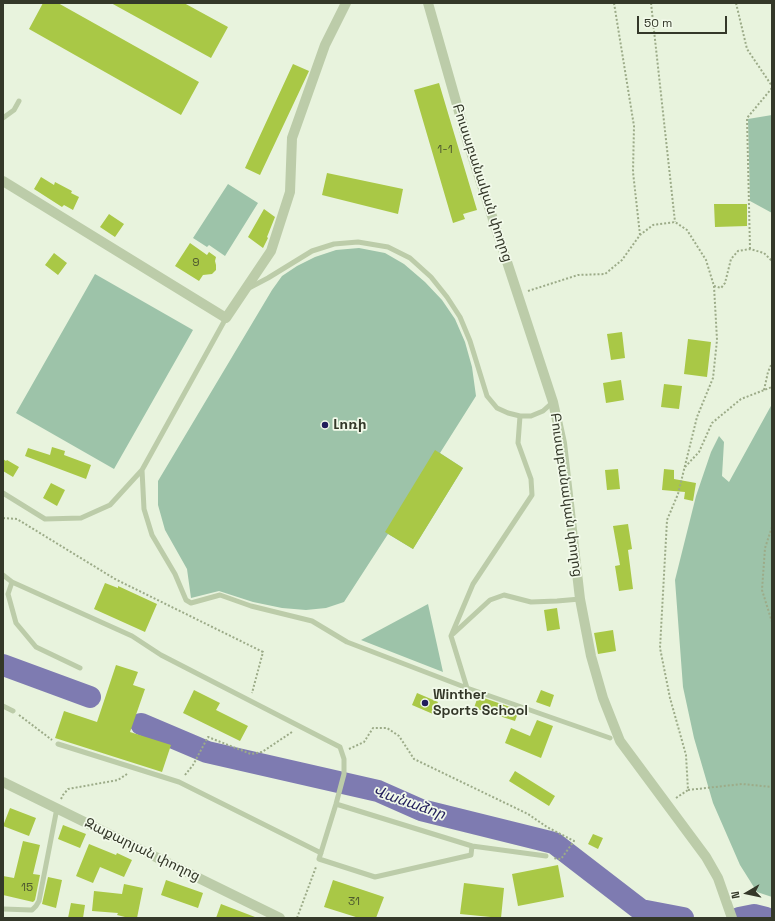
<!DOCTYPE html>
<html>
<head>
<meta charset="utf-8">
<style>
	body { margin:0 }
	#map { position:relative; width:775px; height:921px; overflow:hidden; background:#e8f3dd; font-family:"Space Grotesk",sans-serif }
	canvas { display:block }
	.frame { position:absolute; inset:0; border:4px solid #343829; pointer-events:none }
	.north { position:absolute; left:727px; top:873px; width:40px; height:40px; -webkit-text-stroke:3px #f2faea; paint-order:stroke; rotate:261deg; font-size:11px; font-weight:700; line-height:16px; text-align:center; color:#343829 }
	.north::after { content:''; display:block; margin:auto; width:14px; height:18px; background:#343829; clip-path:polygon(50% 0,100% 100%,50% 72%,0 100%) }
	.scale { position:absolute; left:637px; top:16px; width:90px; height:18px; box-sizing:border-box; border:2px solid #343829; border-top:0; padding-left:5px; font-size:12px; line-height:14px; white-space:nowrap; color:#343829; -webkit-text-stroke:3px #f2faea; paint-order:stroke }
</style>
</head>
<body>
<div id="map">
<canvas width="775" height="921"></canvas>
<div class="frame"></div>
<div class="north">N</div>
<div class="scale">50 m</div>
</div>
<script>
const g = document.querySelector('canvas').getContext('2d');
g.lineJoin = 'round';
function fillPath(path, color) { g.fillStyle = color; g.fill(path, 'evenodd'); }
const toPath = rows => new Path2D(rows.map(r => 'M' + r).join(''));
function strokePath(path, color, width, dash) { g.strokeStyle = color; g.lineWidth = width; g.lineCap = dash ? 'butt' : 'round'; g.setLineDash(dash || []); g.stroke(path); }
function write(font, color, halo, rows, align = 'center') {
  g.font = font + ' "Space Grotesk","Noto Sans Armenian",sans-serif'; g.lineWidth = 3.5; g.setLineDash([]); g.textBaseline = 'middle'; g.strokeStyle = halo; g.fillStyle = color; for (const [text, x, y, turn = 0] of rows) {
    g.save(); g.translate(x, y); g.rotate((+turn || 0) * Math.PI / 180); g.textAlign = isNaN(turn) ? turn : align; if (halo) g.strokeText(text, 0, 0); g.fillText(text, 0, 0); g.restore();
  }
}
fillPath(toPath([
	[772,115,772,213,750,201,748,119],
	[228,184,258,203,225,256,209,245,207,247,193,238],
	[359,248,385,253,404,264,425,282,442,300,455,319,465,342,472,367,476,396,440,453,463,468,413,549,388,534,344,602,326,608,306,610,282,608,253,602,219,591,191,598,187,569,165,530,158,505,158,481,272,290,282,276,297,266,315,257,336,250],
	[95,274,193,330,114,469,16,413],
	[772,404,772,897,757,892,740,865,713,803,694,738,683,687,675,580,696,496,711,452,719,436,724,442,722,476,729,482],
	[428,604,443,672,361,640]
]), '#9dc3a9');
strokePath(toPath([
	[3,665,90,697],
	[141,724,207,752,378,791,421,810,554,843,641,910,683,918],
	[739,918,754,915,766,918]
]), '#7e7bb1', 22);
fillPath(toPath([
	[43,3,58,3,199,82,181,115,29,29],
	[111,3,184,3,228,27,211,58],
	[293,64,309,71,260,175,245,168],
	[439,83,477,210,463,214,465,219,453,223,414,90],
	[327,173,403,189,398,214,322,195],
	[41,177,54,185,55,182,72,191,71,193,79,197,73,210,64,205,62,207,34,189],
	[714,204,747,204,747,226,715,227],
	[264,209,275,217,267,237,268,238,263,248,248,237],
	[109,214,124,224,115,237,100,227],
	[190,243,207,255,209,252,216,257,215,261,216,265,216,270,212,274,203,275,199,281,175,266],
	[54,253,67,263,58,275,45,265],
	[622,332,625,358,611,360,607,334],
	[688,339,711,342,707,377,684,374],
	[621,380,624,400,606,403,603,383],
	[664,384,682,386,679,409,661,407],
	[52,447,65,451,64,455,91,465,86,479,25,456,28,448,50,455],
	[435,450,463,468,413,549,385,532],
	[3,459,6,461,7,460,19,467,13,477,3,471],
	[618,469,620,489,607,490,605,470],
	[664,469,674,470,674,479,696,483,693,501,684,499,685,492,662,490],
	[51,483,65,490,57,506,43,498],
	[628,524,632,549,628,550,633,589,619,591,615,566,620,565,613,526],
	[105,583,118,588,118,586,157,604,145,632,94,609],
	[557,608,560,629,547,631,544,610],
	[613,630,616,651,598,654,594,633],
	[116,665,138,672,133,685,145,689,130,732,171,745,162,772,55,738,64,711,97,722],
	[194,690,220,703,216,710,248,726,240,741,183,713],
	[541,690,554,695,550,707,536,702],
	[417,693,438,702,433,714,412,705],
	[478,696,519,710,515,721,474,708],
	[537,720,553,726,541,758,505,743,511,728,530,736],
	[515,771,555,796,549,806,509,781],
	[10,808,36,818,29,836,3,826],
	[63,825,86,834,80,848,58,839],
	[593,834,603,838,598,849,588,844],
	[23,841,40,845,33,874,40,875,35,900,33,902,3,895,3,876,14,878],
	[89,844,116,855,117,853,132,860,124,877,100,867,93,883,76,876],
	[558,865,564,897,518,906,512,874],
	[48,877,62,880,56,908,42,904],
	[166,880,203,893,198,908,161,895],
	[333,880,384,897,376,918,359,918,324,907],
	[464,883,504,888,501,918,460,914],
	[124,884,143,888,137,918,129,918,117,915,118,913,92,911,94,891,122,894],
	[71,903,85,905,83,918,68,918],
	[221,904,255,917,255,918,216,918]
]), '#a9c846');
strokePath(toPath([
	[614,3,634,126,633,172,640,235],
	[651,3,675,222],
	[736,3,747,49,772,86],
	[750,249,747,118,772,88],
	[528,291,578,275,605,274,622,260,640,235,653,225,675,222,687,230,706,260,714,286,721,288,725,283,731,259,738,251,750,249,764,253,772,261],
	[764,390,768,372,772,363],
	[685,467,699,452,712,423,741,399,772,387],
	[3,518,17,519,115,579,263,652,252,693],
	[772,527,765,548,762,590,772,622],
	[19,715,52,740],
	[349,749,364,742,373,728,387,728,399,736,414,759,528,814,547,827,574,841,561,859,553,858],
	[185,775,193,765,208,737,251,754,262,752,292,732],
	[688,790,742,784,772,787],
	[676,798,688,790,686,755,670,698,660,648,667,520,678,494,697,417,713,378,717,340,714,286],
	[61,799,63,795,68,789,118,780,127,774],
	[297,918,316,867]
]), '#9cab88', 2, [2, 2]);
strokePath(toPath([
	[3,118,14,110,19,101],
	[249,288,268,278,312,251,334,244,358,242,388,247,410,258,431,277,447,297,460,317,470,341,487,396,497,408,508,413,520,416,531,416,543,411,553,402],
	[226,318,142,470,144,509,152,535,175,574,186,600,191,603,220,595,251,606,312,621,347,642,467,688],
	[520,416,518,443,531,479,532,495,473,584,451,636,467,688,610,738],
	[3,493,45,519,81,518,110,505,142,470],
	[3,575,12,582,132,636,161,655,340,747,344,759,344,774,336,804,319,859,375,877,471,855,472,846,336,804],
	[12,582,8,594,16,623,36,647,80,668],
	[453,634,490,600,504,595,531,602,557,601,580,599],
	[3,706,13,711],
	[58,744,179,782,321,853],
	[472,846,546,856],
	[3,909,32,910,36,906,39,901,57,808]
]), '#bccca9', 5);
strokePath(toPath([
	[428,3,467,140,553,402,562,443,580,599,591,656,603,698,620,741,706,857,718,878,732,918],
	[3,181,226,318,271,251,290,192,292,138,325,45,346,3],
	[3,782,280,918]
]), '#bccca9', 10);
for (const [x, y, r, color] of [
	[325,425,4,"#211d5b"],
	[425,703,4,"#211d5b"]
]) { const dot = new Path2D(); dot.arc(x, y, r, 0, 2 * Math.PI); g.fillStyle = color; g.fill(dot); strokePath(dot, '#f2faea', 1.5); }
write('12px', '#515c30', null, [
	["1-1",445,150],
	["9",196,263],
	["15",27,888],
	["31",354,902]
]);
write('14px', '#343829', '#f2faea', [
	["Բուսաբանական փողոց",482,183,72],
	["Բուսաբանական փողոց",566,495,82],
	["Զաքարյան փողոց",142,850,26]
]);
write('bold 14px', '#343829', '#f2faea', [
	["Լոռի",333,425],
	["Winther",433,695],
	["Sports School",433,711]
], 'left');
write('italic 15px', '#211d5b', '#f2faea', [
	["Վանաձոր",409,803,19]
]);
</script>
</body>
</html>
